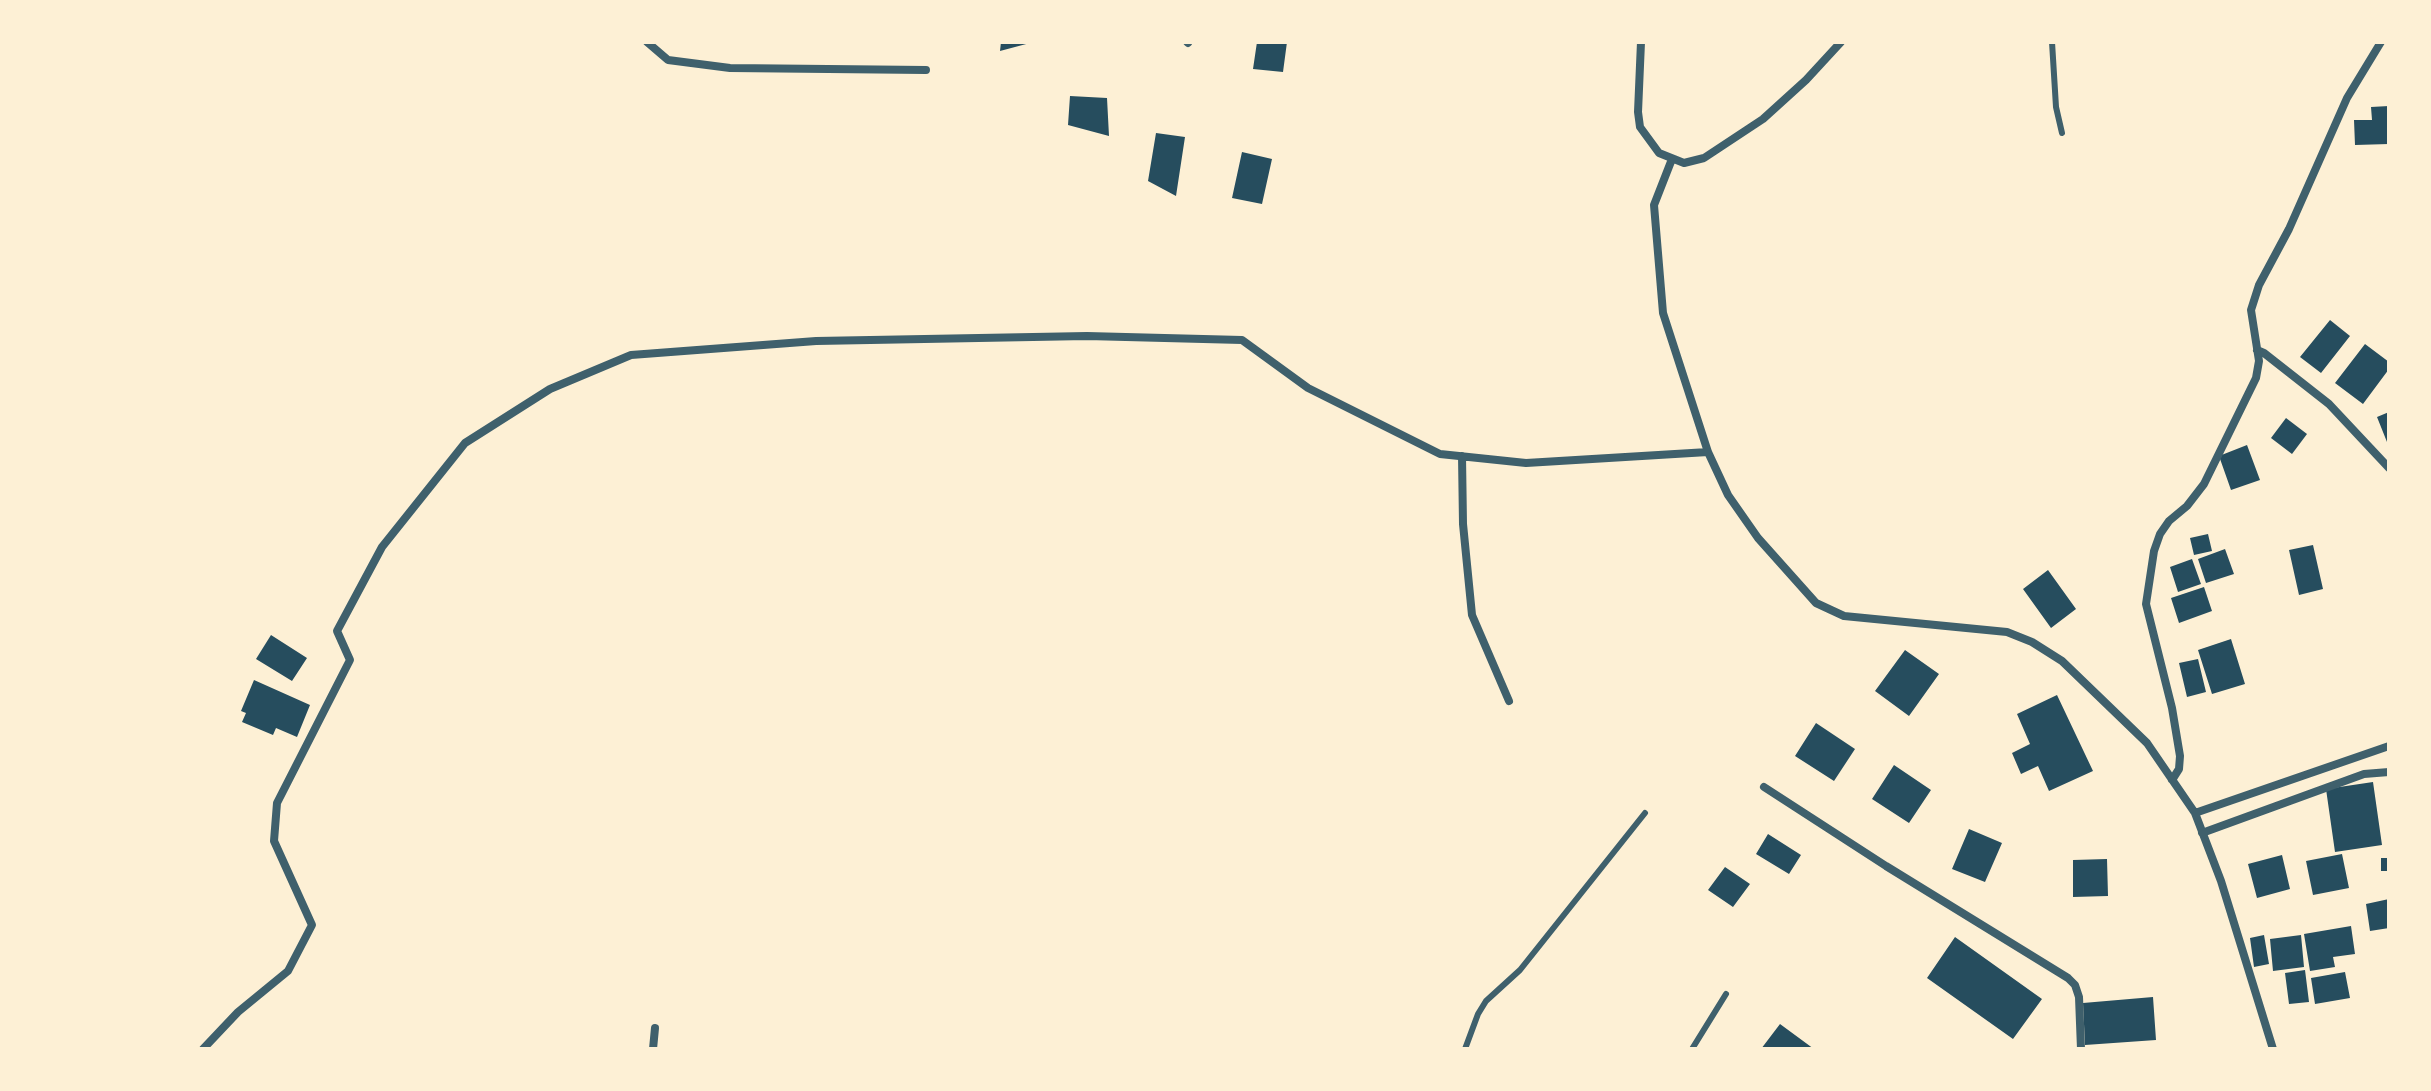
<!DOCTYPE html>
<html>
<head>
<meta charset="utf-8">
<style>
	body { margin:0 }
	#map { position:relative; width:2431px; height:1091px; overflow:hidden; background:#fdf0d5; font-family:Bitter,serif }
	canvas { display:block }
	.frame { position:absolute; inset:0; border:44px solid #fdf0d5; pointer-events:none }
</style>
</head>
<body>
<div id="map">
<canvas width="2431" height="1091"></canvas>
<div class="frame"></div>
</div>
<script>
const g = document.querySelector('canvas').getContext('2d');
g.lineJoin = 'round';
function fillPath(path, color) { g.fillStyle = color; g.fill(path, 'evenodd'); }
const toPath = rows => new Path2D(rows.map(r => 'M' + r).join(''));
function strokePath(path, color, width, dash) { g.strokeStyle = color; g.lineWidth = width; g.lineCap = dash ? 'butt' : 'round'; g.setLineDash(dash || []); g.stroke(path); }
fillPath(toPath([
	[1001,42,1030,42,1030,43,1000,51],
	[1257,42,1287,42,1283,72,1253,69],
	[1070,96,1107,98,1109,136,1068,125],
	[2389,106,2389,144,2355,145,2354,120,2372,120,2371,107],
	[1156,133,1185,137,1176,196,1148,181],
	[1242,152,1272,159,1262,204,1232,198],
	[2330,320,2350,336,2321,373,2300,357],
	[2365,344,2389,362,2389,369,2363,404,2335,383],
	[2389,412,2389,447,2377,417],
	[2286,418,2307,434,2292,454,2271,438],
	[2247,445,2260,480,2231,490,2219,456],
	[2208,534,2212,551,2194,555,2190,538],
	[2313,545,2323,589,2299,595,2289,550],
	[2225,549,2234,574,2206,583,2198,559],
	[2192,559,2201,584,2178,592,2170,567],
	[2048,570,2076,609,2051,628,2023,589],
	[2204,587,2212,611,2179,623,2171,598],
	[271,635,307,658,292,681,256,659],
	[2231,639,2245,684,2212,694,2198,650],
	[1905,650,1939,674,1909,716,1875,691],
	[2198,659,2206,692,2187,697,2179,663],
	[254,680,310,705,297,737,276,728,273,735,242,722,246,713,241,711],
	[2057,695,2093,771,2049,791,2038,766,2021,774,2012,753,2030,744,2017,714],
	[1816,723,1855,749,1834,781,1795,756],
	[1894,765,1931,790,1909,823,1872,799],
	[2373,782,2382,845,2335,852,2326,789],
	[1969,829,2002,843,1985,882,1952,869],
	[1768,834,1801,855,1789,874,1756,854],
	[2342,854,2349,888,2313,895,2306,861],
	[2282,855,2290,889,2257,898,2248,864],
	[2381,858,2389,858,2389,871,2381,871],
	[2107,859,2108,896,2073,897,2073,860],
	[1725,867,1750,884,1733,907,1708,890],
	[2389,899,2389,928,2370,931,2366,904],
	[2351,926,2355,954,2333,957,2335,967,2310,971,2304,934],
	[2264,935,2269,964,2254,967,2250,938],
	[2301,935,2304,967,2273,971,2270,939],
	[1955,937,2042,999,2013,1039,1927,978],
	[2305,970,2309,1002,2289,1004,2285,973],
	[2345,972,2350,998,2315,1004,2311,978],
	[2153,997,2156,1040,2085,1045,2083,1003],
	[1780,1024,1814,1049,1761,1049]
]), '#264d5e');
strokePath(toPath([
	[2052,42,2056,107,2062,133],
	[1465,1049,1478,1014,1486,1001,1520,970,1645,813],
	[1692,1049,1726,994]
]), '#3f606c', 6);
strokePath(toPath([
	[647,42,668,60,730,68,926,70],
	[1187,42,1188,43],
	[1641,42,1638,112,1640,127,1659,153,1684,163,1704,158,1763,119,1806,80,1841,42],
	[1672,159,1654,205,1663,313,1708,452,1728,495,1758,538,1816,603,1844,616,2007,632,2032,642,2062,661,2147,743,2195,813,2221,881,2273,1049],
	[2257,350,2264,353,2329,404,2389,468],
	[1462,456,1463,524,1472,615,1509,701],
	[2172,780,2179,769,2180,756,2172,708,2146,604,2154,551,2160,534,2169,521,2187,506,2204,484,2256,378,2259,361,2251,310,2259,285,2289,229,2347,98,2381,42],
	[1764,787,1886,866,2068,978,2075,985,2079,997,2081,1049],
	[2195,813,2389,746],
	[2202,833,2364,774,2389,772],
	[203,1049,238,1012,288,971,312,925,274,841,277,803,350,660,337,631,382,547,465,443,550,389,631,355,816,341,1087,336,1242,340,1308,388,1440,454,1526,463,1708,452],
	[653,1049,655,1028]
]), '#3f606c', 8);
</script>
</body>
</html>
